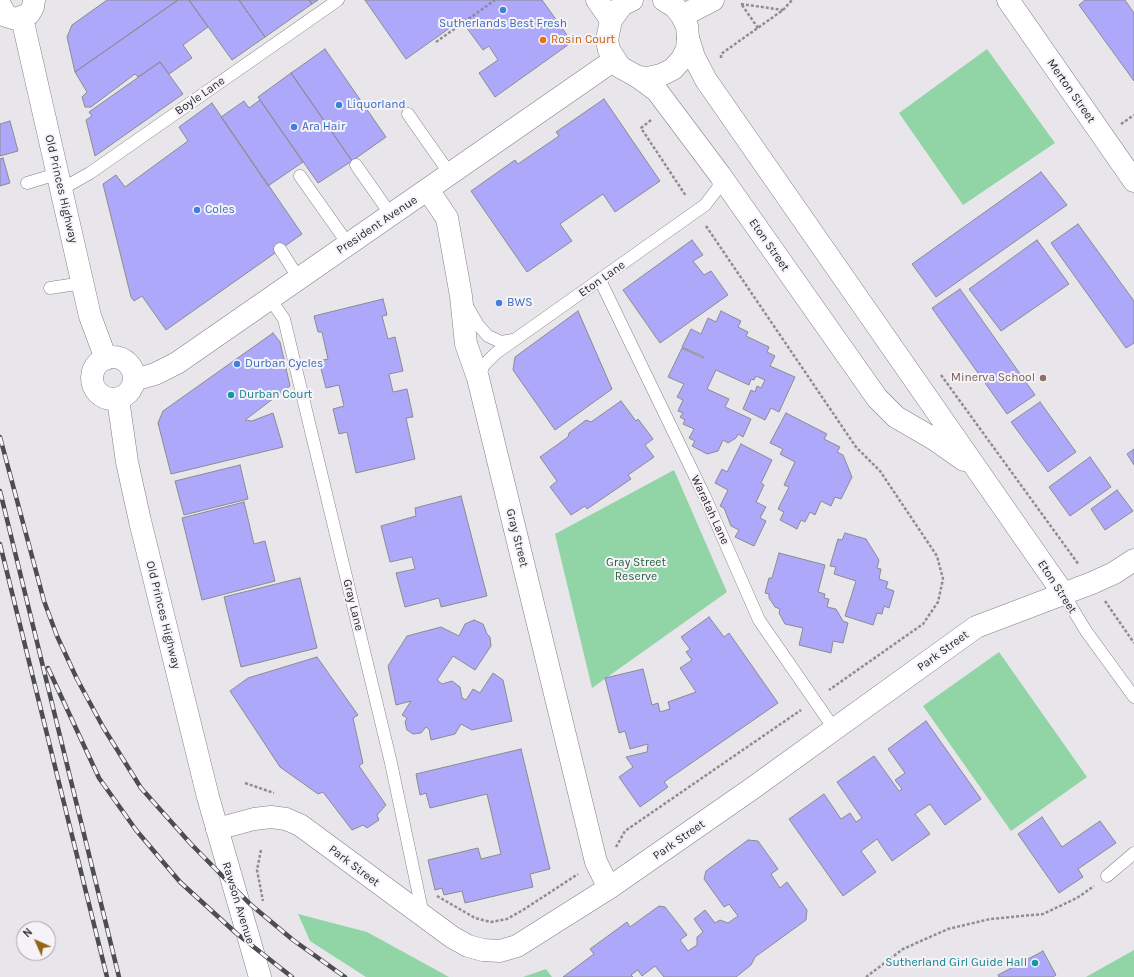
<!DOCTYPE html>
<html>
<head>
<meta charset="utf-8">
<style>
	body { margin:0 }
	#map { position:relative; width:1134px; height:977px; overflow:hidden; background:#e8e6ea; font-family:Karla,sans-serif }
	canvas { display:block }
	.north { position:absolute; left:16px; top:921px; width:40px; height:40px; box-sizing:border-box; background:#f6f3f8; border:1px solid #a4a2a6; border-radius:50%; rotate:315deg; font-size:11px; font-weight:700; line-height:16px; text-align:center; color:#2a292b }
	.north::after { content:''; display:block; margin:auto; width:14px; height:18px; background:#936412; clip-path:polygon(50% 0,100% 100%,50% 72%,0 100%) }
</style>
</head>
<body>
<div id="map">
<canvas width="1134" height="977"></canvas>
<div class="north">N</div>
</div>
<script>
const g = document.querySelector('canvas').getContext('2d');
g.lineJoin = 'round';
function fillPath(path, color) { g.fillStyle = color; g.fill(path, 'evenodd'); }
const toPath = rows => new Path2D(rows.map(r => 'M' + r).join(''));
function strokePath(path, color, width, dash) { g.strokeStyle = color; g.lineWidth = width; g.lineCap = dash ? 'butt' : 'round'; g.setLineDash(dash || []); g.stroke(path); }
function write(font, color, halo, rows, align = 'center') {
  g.font = font + ' Karla,sans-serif'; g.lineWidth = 4; g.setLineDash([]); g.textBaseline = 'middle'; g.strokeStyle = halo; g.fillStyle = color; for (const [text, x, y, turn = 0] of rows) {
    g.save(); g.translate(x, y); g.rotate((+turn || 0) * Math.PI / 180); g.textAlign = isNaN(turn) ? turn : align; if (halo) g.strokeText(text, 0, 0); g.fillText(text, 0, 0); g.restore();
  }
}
fillPath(toPath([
	[987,49,1055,143,963,205,899,113],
	[674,470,727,592,592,688,555,534],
	[999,652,1087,777,1011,831,923,706],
	[298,914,367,932,449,977,366,977,310,941],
	[1134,950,1134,977,1086,977],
	[546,969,552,977,523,977]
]), '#91d5a7');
const building = toPath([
	[107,0,178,0,75,72,67,37,72,25,107,0],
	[178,0,189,0,208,27,183,45,192,58,169,74,160,62,138,77,135,74,91,107,85,107,82,97,87,92,75,72,178,0],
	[189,0,239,0,265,37,232,60,189,0],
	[239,0,309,0,312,4,265,37,239,0],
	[309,0,318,0,312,4,309,0],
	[365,0,542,0,572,42,495,97,479,73,498,60,489,46,483,50,461,20,406,59,365,0],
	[1085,0,1125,0,1134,13,1134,81,1079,5,1085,0],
	[325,49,386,137,352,161,291,73,325,49],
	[160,62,183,94,95,156,86,120,92,116,89,112,160,62],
	[291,73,352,161,318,183,258,97,291,73],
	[604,99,660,181,615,212,603,194,560,224,572,241,527,272,471,191,515,160,518,164,559,136,556,132,604,99],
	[260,100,303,162,268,186,221,117,244,101,249,108,260,100],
	[212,103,302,234,166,330,142,296,134,301,131,297,103,184,116,175,125,187,188,141,179,127,212,103],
	[10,121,18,151,0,156,0,124,10,121],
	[3,158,10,183,0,186,0,159,3,158],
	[1041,172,1067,205,936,297,912,264,1041,172],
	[1078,224,1134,301,1134,343,1126,348,1051,243,1078,224],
	[692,240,703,255,693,261,704,275,711,271,728,295,660,343,623,290,692,240],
	[1037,240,1069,284,1001,331,969,289,1037,240],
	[960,289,1035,395,1007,414,932,308,960,289],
	[383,299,387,315,382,316,388,339,395,337,403,371,389,374,393,392,407,389,413,417,406,418,415,459,356,473,347,432,339,434,333,409,344,406,339,385,326,388,319,361,328,359,322,332,318,332,314,316,383,299],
	[578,311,612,389,555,430,513,370,515,357,578,311],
	[721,311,741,321,738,327,748,332,746,336,769,347,767,352,775,356,770,366,795,377,779,412,771,408,765,420,743,409,751,390,755,392,757,386,761,388,765,380,756,376,754,380,751,379,749,385,716,370,707,389,729,399,725,407,751,419,743,437,738,434,736,438,728,443,723,440,718,451,707,454,692,446,695,441,689,438,694,429,683,424,685,420,680,417,683,413,678,411,683,400,677,397,684,384,668,377,682,348,703,358,704,357,682,347,691,329,701,334,708,318,716,322,721,311],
	[273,333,280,342,290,386,245,420,252,421,273,413,283,447,171,474,158,423,163,411,273,333],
	[621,401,636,421,638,419,653,439,645,445,654,457,628,475,631,479,587,509,585,506,571,515,550,487,557,481,540,457,568,437,569,433,586,420,591,422,621,401],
	[1040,402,1076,452,1048,472,1011,422,1040,402],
	[786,413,827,434,824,439,840,447,837,452,843,455,852,477,841,499,835,497,831,506,821,501,815,515,810,512,805,522,801,520,797,529,780,520,784,512,778,509,789,487,784,485,795,462,780,454,783,449,770,443,786,413],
	[741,444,772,460,761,483,764,485,756,502,766,507,760,518,766,521,754,546,735,537,739,530,731,526,724,508,720,506,728,490,715,483,722,469,727,472,741,444],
	[1134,449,1134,465,1127,454,1134,449],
	[1090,457,1111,487,1070,516,1049,487,1090,457],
	[240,465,248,499,184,515,175,481,240,465],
	[1117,490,1133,511,1105,530,1091,509,1117,490],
	[461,496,487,596,441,607,439,598,405,607,396,573,415,569,412,557,390,562,381,526,416,516,415,508,461,496],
	[244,502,254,544,265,541,275,581,202,600,182,518,244,502],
	[845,533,866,539,879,560,877,568,881,569,879,579,888,582,886,588,894,591,889,608,884,606,882,614,877,613,873,625,845,616,856,581,834,574,836,567,830,566,838,539,842,540,845,533],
	[779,553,825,565,818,592,825,594,824,598,829,599,827,607,836,609,843,621,848,623,843,643,833,641,831,653,799,645,803,628,785,624,779,613,780,609,775,607,769,598,769,594,765,593,769,578,772,578,779,553],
	[300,578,317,648,241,667,224,597,300,578],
	[709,617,724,637,729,633,778,703,664,782,668,787,640,807,619,777,633,767,626,757,647,752,648,744,630,749,625,731,619,733,605,678,643,669,652,705,658,703,660,712,670,709,668,702,696,692,680,668,692,660,686,652,690,649,681,637,709,617],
	[474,620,483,624,487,634,490,637,491,646,475,670,453,656,437,680,442,684,452,681,460,687,462,698,466,700,473,689,480,693,493,673,503,680,512,721,472,730,461,724,455,734,431,740,429,729,426,727,421,733,413,734,407,730,405,722,407,718,402,715,411,701,396,705,388,666,407,636,441,627,459,636,465,624,474,620],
	[317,657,358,715,353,718,363,763,359,766,386,805,377,815,379,820,367,828,363,825,352,830,323,792,318,794,280,767,230,691,248,678,317,657],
	[926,721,981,799,945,825,930,804,915,814,930,834,892,861,877,839,861,851,876,872,843,896,789,819,824,794,841,819,850,813,856,822,862,818,837,782,874,756,899,791,902,789,895,780,905,773,888,749,926,721],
	[521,749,550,869,530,874,533,887,465,903,462,891,444,895,442,888,435,890,428,860,478,848,481,859,501,854,487,794,430,808,426,793,420,795,416,774,521,749],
	[1042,817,1062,847,1100,821,1116,843,1078,869,1083,877,1059,893,1018,834,1042,817],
	[748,840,758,841,778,869,771,874,780,888,787,882,807,910,806,920,755,957,751,965,736,977,664,977,655,966,642,976,638,970,631,975,633,977,563,977,594,954,590,949,627,922,630,927,659,906,665,907,687,935,680,940,688,951,697,945,697,937,703,932,694,919,705,910,715,923,720,920,728,923,738,916,729,904,724,907,704,879,706,871,748,840],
	[1043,951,1056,975,1053,977,999,977,998,975,1043,951]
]);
fillPath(building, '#ada8f9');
strokePath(building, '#8b8b8f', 1);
const service = toPath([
	[408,114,450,174],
	[356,165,391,215],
	[300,176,348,244],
	[27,183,57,174],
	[60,190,90,173,338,0],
	[280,249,299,279],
	[600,280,705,497,759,620,835,730],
	[50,288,83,283],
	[270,299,284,319,391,763,423,915],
	[467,306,478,325,488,336,501,342,513,340],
	[478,378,484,365,496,353,705,205,718,188,720,175],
	[1063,593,1086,631,1134,697],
	[1107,876,1134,853]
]);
const minor = toPath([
	[597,0,611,20],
	[1008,0,1134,181],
	[688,38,694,57,706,80,1063,593],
	[638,77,657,91,720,175,877,398,896,417,934,439,964,460],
	[428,190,447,218,461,296,466,344,478,378,596,862,609,888],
	[217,829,254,819,271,817,286,819,300,825,452,937,468,946,483,950,500,951,517,946,609,888,750,790,976,627,1092,583,1114,573,1134,560]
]);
const tertiary = toPath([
	[632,0,622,5,611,20,607,40,609,50,620,67,638,77,648,78,661,75,673,69,682,59,687,49,688,38,687,26,682,16,675,7,664,0],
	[0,5,6,16,16,19,29,14,33,7,34,0],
	[682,16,713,0],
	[22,18,90,316,106,359],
	'92 378a21 21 0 1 1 42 0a21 21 0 1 1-42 0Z',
	[134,380,155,374,177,363,614,60],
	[118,399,127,462,140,521,208,797,260,977]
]);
strokePath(service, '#828084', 13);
strokePath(minor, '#828084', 23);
strokePath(tertiary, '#828084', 23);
strokePath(toPath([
	[741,4,783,10],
	[742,5,758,28],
	[436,42,495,0],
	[721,58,721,54,783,10,792,0],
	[651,120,641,128,686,196],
	[1121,124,1134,115],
	[706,226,856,447,880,471,937,556,943,579,938,602,923,624,829,690],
	[941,375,1079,565],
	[1105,601,1134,643],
	[245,783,274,793],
	[616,847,625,831,801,710],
	[261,850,257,870,263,901],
	[437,896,475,918,491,922,507,919,523,910,578,874],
	[866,977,903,949,948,929,990,919,1043,914,1077,898,1094,886]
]), '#8f8d90', 2.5, [3, 2]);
strokePath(service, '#fff', 12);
strokePath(minor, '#fff', 22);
strokePath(tertiary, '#fff', 22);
const rail = toPath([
	[0,437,44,601,57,636,77,679,103,727,141,788,191,844,250,904,293,940,345,977],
	[0,491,119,977],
	[0,544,107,977],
	[48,668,99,778,136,830,180,882,236,933,292,977]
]);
strokePath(rail, '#4d4c4e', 4.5);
strokePath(rail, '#f6f3f8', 3, [9]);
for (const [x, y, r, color] of [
	[503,10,4,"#3f7fe0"],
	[543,40,4,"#e8710a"],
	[339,105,4,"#3f7fe0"],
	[294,127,4,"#3f7fe0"],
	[197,210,4,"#3f7fe0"],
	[499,303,4,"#3f7fe0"],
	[237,364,4,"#3f7fe0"],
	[1043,378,4,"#8d6e63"],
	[231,395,4,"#0f9aa8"],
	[1035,963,4,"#0f9aa8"]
]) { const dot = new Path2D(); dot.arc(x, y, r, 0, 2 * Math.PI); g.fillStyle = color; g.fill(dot); strokePath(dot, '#f6f3f8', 1.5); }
write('12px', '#366cbe', '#f6f3f8', [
	["Sutherlands Best Fresh",503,24,"center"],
	["Liquorland",347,105],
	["Ara Hair",302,127],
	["Coles",205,210],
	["BWS",507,303],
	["Durban Cycles",245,364]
], 'left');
write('12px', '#c56008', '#f6f3f8', [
	["Rosin Court",551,40]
], 'left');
write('12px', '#2a292b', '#f6f3f8', [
	["Merton Street",1071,91,55],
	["Boyle Lane",200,96,-35],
	["Old Princes Highway",61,189,77],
	["President Avenue",377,225,-34],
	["Eton Street",769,245,55],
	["Eton Lane",602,279,-35],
	["Waratah Lane",710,510,65],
	["Gray Street",517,538,76],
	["Eton Street",1057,587,57],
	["Gray Lane",353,605,76],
	["Old Princes Highway",163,615,76],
	["Park Street",943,651,-36],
	["Park Street",679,840,-35],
	["Park Street",354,866,37],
	["Rawson Avenue",238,903,73]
]);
write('12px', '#785e54', '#f6f3f8', [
	["Minerva School",1035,378]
], 'right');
write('12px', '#0d838f', '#f6f3f8', [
	["Durban Court",239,395],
	["Sutherland Girl Guide Hall",1027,963,"right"]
], 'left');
write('12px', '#225f3b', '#f6f3f8', [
	["Gray Street",636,563],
	["Reserve",636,577]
]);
</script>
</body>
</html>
